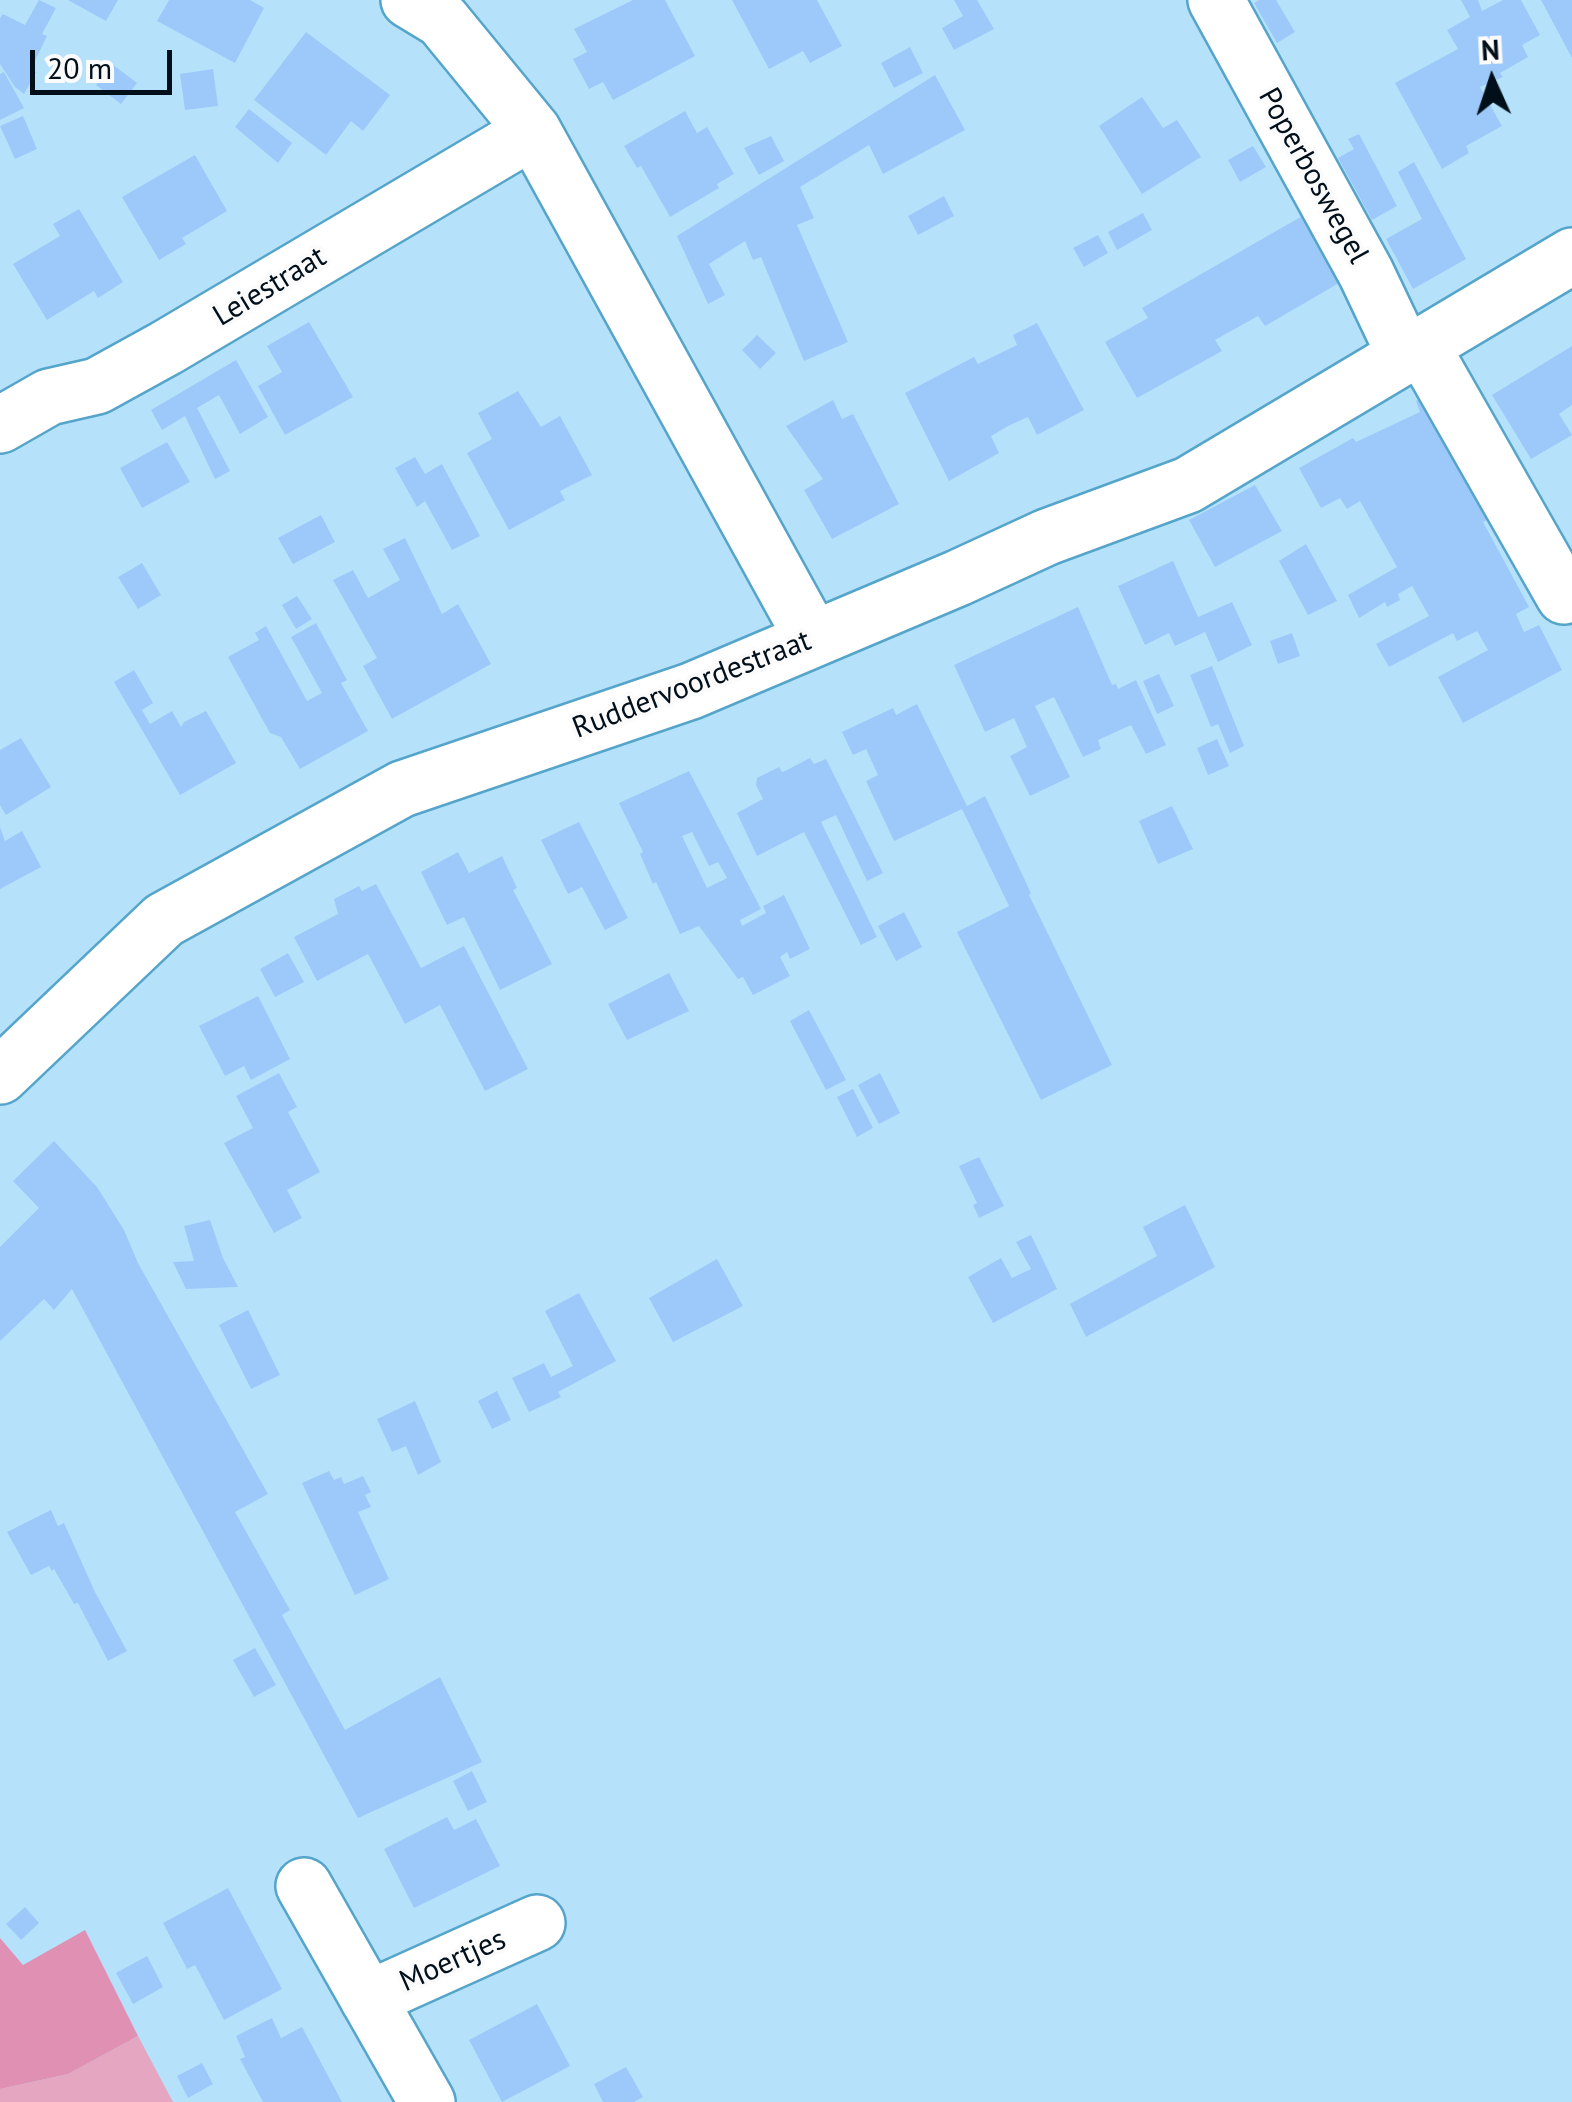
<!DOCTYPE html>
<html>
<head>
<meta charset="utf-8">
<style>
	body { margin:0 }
	#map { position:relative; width:1572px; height:2102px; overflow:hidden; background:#b5e2fa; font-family:"PT Sans",sans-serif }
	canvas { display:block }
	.north { position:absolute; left:1442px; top:30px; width:100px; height:100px; -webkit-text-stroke:8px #fbfbfb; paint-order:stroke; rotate:357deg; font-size:28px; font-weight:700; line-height:40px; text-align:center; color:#000f1a }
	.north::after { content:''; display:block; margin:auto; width:35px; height:45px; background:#000f1a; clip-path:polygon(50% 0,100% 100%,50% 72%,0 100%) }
	.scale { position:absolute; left:30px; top:50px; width:142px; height:45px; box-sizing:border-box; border:5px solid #000f1a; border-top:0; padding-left:12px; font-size:30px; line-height:35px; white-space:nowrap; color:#000f1a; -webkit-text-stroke:8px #fbfbfb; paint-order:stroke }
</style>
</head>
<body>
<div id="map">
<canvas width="1572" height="2102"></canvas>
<div class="north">N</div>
<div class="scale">20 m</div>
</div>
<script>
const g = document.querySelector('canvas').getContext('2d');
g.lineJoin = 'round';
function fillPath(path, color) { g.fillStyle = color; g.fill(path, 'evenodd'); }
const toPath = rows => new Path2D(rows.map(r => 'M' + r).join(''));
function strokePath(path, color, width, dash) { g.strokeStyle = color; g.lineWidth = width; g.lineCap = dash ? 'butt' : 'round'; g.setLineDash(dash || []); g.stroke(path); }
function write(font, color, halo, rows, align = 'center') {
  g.font = font + ' "PT Sans",sans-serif'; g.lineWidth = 8; g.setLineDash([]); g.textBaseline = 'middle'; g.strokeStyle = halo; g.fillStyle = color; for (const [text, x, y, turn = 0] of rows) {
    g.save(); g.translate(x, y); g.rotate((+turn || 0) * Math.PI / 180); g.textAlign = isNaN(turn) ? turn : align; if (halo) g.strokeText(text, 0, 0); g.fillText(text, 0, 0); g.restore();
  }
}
fillPath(toPath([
	[138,2036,173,2102,0,2102,0,2089,68,2074]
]), '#e4a6c1');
fillPath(toPath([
	[85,1930,138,2036,68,2074,0,2089,0,1938,23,1965]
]), '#df90b3');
fillPath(toPath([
	[39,0,56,8,42,34,47,36,31,69,36,72,24,94,15,87,0,64,0,18,3,14,25,25],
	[68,0,118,0,106,21],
	[169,0,250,0,264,8,235,63,157,21],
	[633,0,665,0,695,56,613,100,603,82,589,89,573,59,587,52,574,29],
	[732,0,817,0,842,46,810,63,803,51,769,69],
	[954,0,977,0,994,29,954,50,942,28,963,16],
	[1259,0,1276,0,1295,32,1277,43,1254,3],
	[1461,0,1478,0,1482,11,1503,0,1521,0,1540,35,1522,45,1528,57,1500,73,1503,77,1480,87,1502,126,1466,146,1469,153,1442,169,1395,83,1458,49,1447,30,1470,17],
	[1541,0,1572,0,1572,58],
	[306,32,390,95,363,131,351,121,326,155,254,100],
	[910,47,923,73,894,88,881,63],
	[112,64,137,83,121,104,96,85],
	[213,69,218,106,185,110,180,74],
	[4,72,24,108,0,120,0,74],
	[935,75,965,130,883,174,869,145,800,187,814,218,797,225,848,342,804,361,761,257,753,260,745,241,709,264,725,295,708,304,677,236],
	[1142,97,1163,128,1177,120,1201,157,1142,194,1099,126],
	[249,109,292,143,278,163,235,127],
	[685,111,697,133,707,127,734,174,717,184,719,188,670,217,641,166,637,168,624,146],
	[23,116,37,149,15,159,0,126],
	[1359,134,1397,206,1372,220,1338,158,1354,149,1348,139],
	[771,136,784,161,759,175,744,148],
	[1253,146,1266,167,1240,182,1228,160],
	[195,155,227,211,182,238,186,244,159,260,122,197],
	[1414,162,1466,259,1413,289,1386,239,1422,219,1398,172],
	[944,196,954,216,918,235,908,216],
	[79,209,123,282,98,298,94,291,47,320,13,264,60,236,53,224],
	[1311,211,1346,279,1265,326,1258,316,1215,340,1222,351,1137,398,1105,342,1148,318,1142,308],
	[1143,213,1152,230,1117,250,1108,232],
	[1098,235,1108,253,1084,267,1073,248],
	[309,322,353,397,285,435,258,386,282,372,267,346],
	[1037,323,1084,410,1037,435,1028,417,1008,426,991,436,999,453,949,481,905,393,974,357,978,364,1017,345,1013,335],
	[757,335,776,353,760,369,742,350],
	[1572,346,1572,405,1559,414,1572,435,1531,459,1492,395],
	[236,360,268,417,240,434,219,395,197,408,230,471,215,479,185,416,162,430,151,410],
	[1436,389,1500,514,1483,522,1529,607,1516,614,1524,632,1539,625,1562,670,1463,723,1438,677,1488,650,1477,631,1457,641,1453,633,1389,667,1376,644,1429,616,1412,586,1398,594,1400,600,1387,607,1385,602,1359,618,1348,595,1397,567,1360,501,1347,509,1340,498,1321,508,1299,468,1353,438,1356,442,1420,412,1416,401],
	[518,391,541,427,560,416,592,475,560,491,565,500,509,530,467,453,492,439,478,413],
	[833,400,842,419,853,414,899,504,832,539,804,490,823,479,786,426],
	[167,442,190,482,142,508,120,468],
	[415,457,425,474,442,464,480,536,452,550,425,501,417,507,395,468],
	[1255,485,1282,531,1215,567,1189,520],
	[321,515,335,542,293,564,278,538],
	[405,538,442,614,458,604,491,664,392,719,363,666,377,658,333,580,353,570,368,598,400,580,383,549],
	[1306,544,1337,601,1308,615,1279,561],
	[1173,561,1198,617,1232,602,1252,645,1218,662,1205,632,1175,646,1169,633,1145,645,1118,586],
	[142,563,161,595,138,609,118,577],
	[297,596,312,619,296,629,282,605],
	[1078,607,1112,685,1116,684,1118,689,1136,680,1166,745,1146,754,1131,725,1098,740,1101,749,1083,757,1054,697,1035,706,1070,777,1030,796,1010,756,1027,747,1014,718,985,732,954,665],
	[316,623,347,680,341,683,368,731,300,769,281,737,270,733,228,657,259,640,255,633,266,626,307,701,322,693,291,637],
	[1292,633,1300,656,1278,664,1270,641],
	[1212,666,1244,746,1230,753,1218,724,1211,727,1190,675],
	[134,670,153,703,142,710,150,724,172,711,181,727,184,722,206,711,236,763,180,795,114,682],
	[1159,674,1174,706,1157,714,1143,681],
	[917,704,967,806,985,796,1031,893,1029,895,1112,1065,1041,1100,957,932,1009,906,962,809,894,841,866,781,878,775,866,749,853,755,842,732,893,708,896,715],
	[21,738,51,787,6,815,0,805,0,750],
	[1217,739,1229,766,1208,775,1197,748],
	[810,758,814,764,826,759,883,873,867,881,836,815,821,822,877,937,861,945,804,832,757,856,737,813,763,799,756,785,757,778,779,767,782,772,785,771],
	[689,771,761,909,740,920,742,926,766,913,763,906,784,895,810,949,790,959,787,952,780,957,790,976,753,995,743,977,738,979,699,926,680,934,656,882,653,884,640,854,643,852,619,803],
	[692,832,709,866,718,862,727,878,707,888,682,836],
	[1172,806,1193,849,1158,864,1139,821],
	[579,822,628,918,605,930,582,887,568,894,541,840],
	[0,827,5,841,22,831,41,867,0,889],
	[458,852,469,873,502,856,517,888,513,890,552,964,500,990,464,917,447,925,421,872],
	[376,884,421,968,464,946,528,1069,485,1091,440,1005,405,1024,368,954,317,981,294,937,338,914,334,899,359,886,362,891],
	[904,912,922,947,896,961,878,926],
	[288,953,304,982,275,997,260,969],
	[669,973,689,1011,627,1040,608,1004],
	[258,996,290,1059,251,1080,244,1066,225,1076,199,1026],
	[809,1010,846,1080,826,1090,790,1021],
	[279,1073,297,1107,288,1112,320,1172,287,1190,302,1218,274,1233,224,1143,253,1128,236,1096],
	[880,1073,900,1113,879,1124,858,1085],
	[853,1089,873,1128,857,1137,837,1097],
	[54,1141,97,1187,124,1230,138,1263,268,1494,235,1512,290,1610,282,1615,345,1730,440,1677,482,1762,358,1818,72,1289,54,1310,44,1299,0,1341,0,1247,39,1208,13,1181],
	[979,1157,1004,1206,979,1218,973,1205,977,1203,959,1166],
	[1185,1205,1215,1267,1086,1337,1070,1304,1157,1256,1143,1227],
	[210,1220,223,1258,238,1287,186,1289,173,1262,194,1261,184,1226],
	[1031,1235,1057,1289,993,1323,968,1277,1001,1258,1012,1278,1031,1269,1016,1242],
	[717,1259,743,1306,673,1342,649,1298],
	[579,1293,616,1361,558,1392,561,1397,529,1412,512,1378,544,1363,551,1377,573,1366,545,1311],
	[248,1310,280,1375,251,1389,219,1325],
	[497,1391,511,1420,492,1429,478,1401],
	[415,1401,441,1462,418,1475,406,1446,392,1452,377,1419],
	[329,1471,334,1480,341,1477,344,1484,363,1476,371,1492,365,1495,371,1507,358,1512,389,1579,355,1595,302,1483],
	[51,1510,58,1526,64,1523,95,1592,127,1651,108,1661,78,1603,74,1604,54,1569,52,1571,49,1566,31,1575,7,1532],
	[255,1648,276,1685,254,1697,233,1660],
	[472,1771,487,1802,468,1811,453,1781],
	[447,1817,454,1830,476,1819,500,1866,414,1908,384,1849],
	[228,1888,282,1989,224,2020,195,1965,187,1969,163,1923],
	[25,1907,39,1923,21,1940,6,1924],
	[147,1956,163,1987,133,2004,116,1973],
	[537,2004,570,2066,502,2102,469,2040],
	[272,2018,281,2038,302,2027,342,2102,263,2102,240,2059,245,2057,236,2036],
	[202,2063,213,2084,188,2098,177,2076],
	[626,2067,643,2097,634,2102,603,2102,594,2084]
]), '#9dc9fa');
const minor = toPath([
	[409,0,442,20,533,131,813,639],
	[1216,0,1366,273,1405,355],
	[1421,345,1564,596],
	[0,425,49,397,97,386,166,348,533,131],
	[0,1076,164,920,402,789,691,691,958,578,1047,537,1188,485,1572,256],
	[304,1886,427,2102],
	[368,1999,537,1923]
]);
strokePath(minor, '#55a4ca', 60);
strokePath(minor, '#fff', 55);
write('30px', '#000f1a', '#fbfbfb', [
	["Poperboswegel",1313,176,61],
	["Leiestraat",270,287,-31],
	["Ruddervoordestraat",692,685,-21],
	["Moertjes",453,1961,-24]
]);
</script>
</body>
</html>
